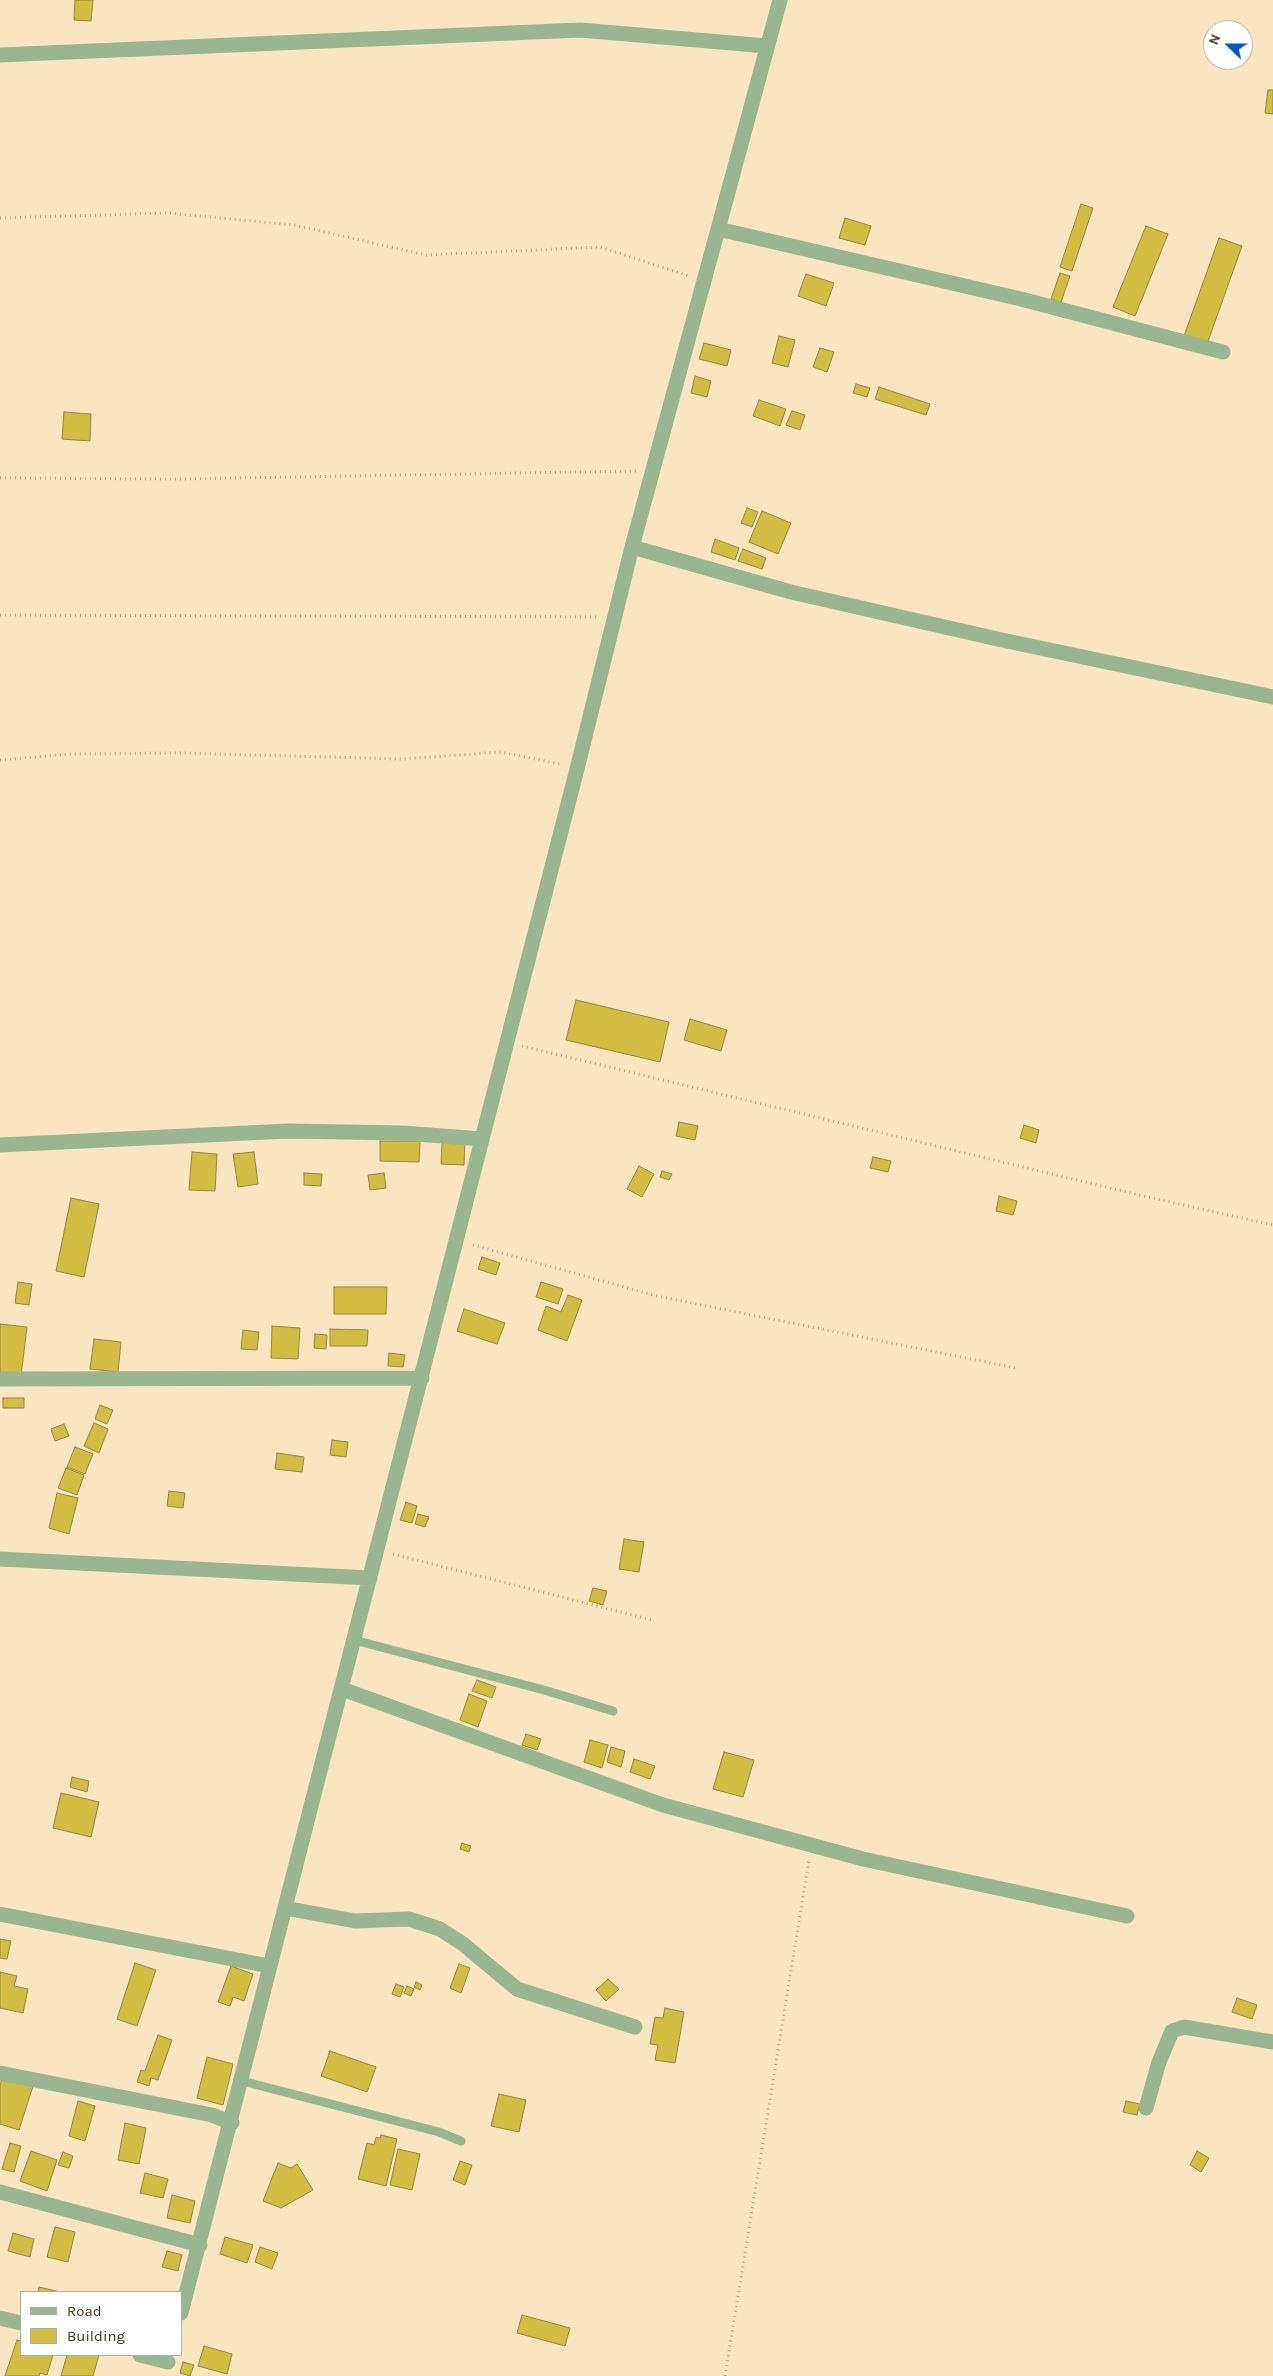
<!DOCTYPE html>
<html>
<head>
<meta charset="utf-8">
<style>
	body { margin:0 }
	#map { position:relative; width:1273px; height:2376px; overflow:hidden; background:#fbe5c1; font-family:Karla,sans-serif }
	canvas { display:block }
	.legend { position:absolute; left:20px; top:2291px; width:162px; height:65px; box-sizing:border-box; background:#fff; border:1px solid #b3aea4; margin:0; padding:6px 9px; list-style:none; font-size:15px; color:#42341b }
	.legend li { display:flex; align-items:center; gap:10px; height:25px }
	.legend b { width:25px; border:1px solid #b3aea4 }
	.north { position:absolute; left:1203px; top:20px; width:50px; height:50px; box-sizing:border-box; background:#fff; border:1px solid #b3aea4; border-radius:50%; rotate:292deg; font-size:14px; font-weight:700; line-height:20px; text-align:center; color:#42341b }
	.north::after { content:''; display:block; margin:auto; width:18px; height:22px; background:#0856c0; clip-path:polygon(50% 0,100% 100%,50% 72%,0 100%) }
</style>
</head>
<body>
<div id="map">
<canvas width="1273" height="2376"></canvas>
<ul class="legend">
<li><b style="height:6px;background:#98b690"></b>Road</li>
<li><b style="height:14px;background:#d2bc41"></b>Building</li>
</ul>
<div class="north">N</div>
</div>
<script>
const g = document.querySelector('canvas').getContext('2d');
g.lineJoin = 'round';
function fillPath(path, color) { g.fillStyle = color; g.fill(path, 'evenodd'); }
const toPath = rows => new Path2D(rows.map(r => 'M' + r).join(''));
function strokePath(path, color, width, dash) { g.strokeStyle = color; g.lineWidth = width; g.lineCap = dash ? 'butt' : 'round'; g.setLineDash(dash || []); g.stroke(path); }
const building = toPath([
	[75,0,93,0,91,21,74,20,75,0],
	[1268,90,1273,90,1273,114,1265,113,1268,90],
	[1081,204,1093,208,1072,271,1060,267,1081,204],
	[845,218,871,226,865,245,839,238,845,218],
	[1146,226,1168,234,1135,316,1113,307,1146,226],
	[1219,238,1242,246,1207,344,1184,336,1219,238],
	[1060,273,1070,276,1061,302,1051,299,1060,273],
	[806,274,834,283,826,306,798,296,806,274],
	[779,336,795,340,788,367,772,363,779,336],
	[704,343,731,350,727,366,699,359,704,343],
	[820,348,834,352,827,372,813,367,820,348],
	[695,376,711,381,707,397,691,393,695,376],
	[856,384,870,388,867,397,853,393,856,384],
	[879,387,930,404,926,415,875,399,879,387],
	[759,400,786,409,780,426,753,416,759,400],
	[792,411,805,415,800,430,786,425,792,411],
	[64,412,91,414,90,441,62,439,64,412],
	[747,508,758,512,752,527,741,523,747,508],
	[762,511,791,523,778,554,749,542,762,511],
	[715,539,739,548,735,560,711,552,715,539],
	[743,549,766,558,762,569,738,561,743,549],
	[576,1000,669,1022,660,1062,566,1040,576,1000],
	[690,1019,727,1030,721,1051,684,1040,690,1019],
	[679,1122,698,1126,695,1140,676,1136,679,1122],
	[1024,1125,1039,1130,1036,1143,1020,1138,1024,1125],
	[380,1141,420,1141,419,1162,380,1161,380,1141],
	[442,1142,465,1142,464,1165,441,1164,442,1142],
	[192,1152,217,1154,215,1191,189,1190,192,1152],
	[254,1152,258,1184,238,1187,233,1154,254,1152],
	[873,1157,891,1161,888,1172,870,1168,873,1157],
	[639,1166,654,1174,642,1197,627,1189,639,1166],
	[662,1171,672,1174,669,1180,660,1177,662,1171],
	[304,1173,322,1174,321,1186,304,1185,304,1173],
	[384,1173,386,1188,370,1190,368,1175,384,1173],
	[999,1196,1017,1201,1013,1215,996,1211,999,1196],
	[71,1198,99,1204,84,1277,56,1271,71,1198],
	[482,1257,500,1263,496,1275,478,1269,482,1257],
	[18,1282,32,1284,29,1305,15,1303,18,1282],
	[541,1282,563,1289,558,1304,536,1297,541,1282],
	[334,1287,387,1287,386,1314,334,1314,334,1287],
	[568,1295,582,1300,567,1341,538,1330,546,1306,561,1312,568,1295],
	[464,1309,505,1323,497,1344,457,1331,464,1309],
	[0,1324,27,1327,21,1376,0,1374,0,1324],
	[272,1326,300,1328,298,1359,271,1358,272,1326],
	[330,1329,368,1330,367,1346,330,1346,330,1329],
	[243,1330,259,1332,257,1350,241,1349,243,1330],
	[315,1334,327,1335,326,1349,314,1348,315,1334],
	[94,1339,121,1342,118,1372,90,1369,94,1339],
	[389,1353,405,1355,403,1367,388,1366,389,1353],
	[3,1398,24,1398,24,1408,3,1408,3,1398],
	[100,1405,113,1410,107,1424,95,1419,100,1405],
	[94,1423,108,1429,99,1453,84,1446,94,1423],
	[64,1424,69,1436,55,1441,51,1429,64,1424],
	[332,1440,348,1442,346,1457,330,1455,332,1440],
	[75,1447,93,1454,85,1474,67,1467,75,1447],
	[277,1453,304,1457,302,1472,275,1469,277,1453],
	[66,1468,84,1475,77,1495,58,1488,66,1468],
	[169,1491,185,1493,183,1508,167,1506,169,1491],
	[57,1493,78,1498,69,1534,49,1528,57,1493],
	[406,1502,417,1506,412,1523,400,1520,406,1502],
	[418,1514,429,1517,425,1527,415,1524,418,1514],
	[624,1539,644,1542,639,1572,619,1569,624,1539],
	[593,1588,607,1591,603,1605,589,1601,593,1588],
	[477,1680,496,1687,492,1698,472,1691,477,1680],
	[469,1694,487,1701,478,1727,460,1720,469,1694],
	[526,1734,541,1739,537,1750,522,1745,526,1734],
	[590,1740,608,1745,602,1768,584,1762,590,1740],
	[611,1747,625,1751,621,1767,607,1762,611,1747],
	[724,1752,754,1760,743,1797,713,1789,724,1752],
	[634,1759,655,1766,650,1779,630,1772,634,1759],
	[72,1777,89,1781,87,1792,70,1787,72,1777],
	[61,1793,99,1802,91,1837,53,1828,61,1793],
	[462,1843,471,1846,469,1852,460,1849,462,1843],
	[0,1939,11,1941,7,1959,0,1958,0,1939],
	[135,1963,156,1970,137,2026,117,2019,135,1963],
	[459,1964,470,1968,461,1993,450,1988,459,1964],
	[231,1966,253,1974,244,2001,233,1997,230,2006,218,2002,231,1966],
	[0,1972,17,1976,14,1986,28,1989,23,2013,0,2008,0,1972],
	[608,1979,619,1989,606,2001,596,1990,608,1979],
	[416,1982,422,1985,420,1990,414,1987,416,1982],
	[396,1984,404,1987,400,1997,392,1994,396,1984],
	[407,1986,414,1989,411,1996,404,1993,407,1986],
	[1237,1998,1257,2005,1252,2019,1232,2012,1237,1998],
	[665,2008,684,2012,675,2063,655,2060,658,2045,650,2044,655,2017,663,2018,665,2008],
	[158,2035,172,2040,158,2080,151,2078,149,2086,137,2082,141,2070,145,2071,158,2035],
	[330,2051,376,2067,367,2092,321,2076,330,2051],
	[207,2057,233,2064,223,2105,197,2098,207,2057],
	[3,2076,33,2086,19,2130,0,2124,0,2085,3,2076],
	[499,2094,526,2100,519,2132,491,2126,499,2094],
	[78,2101,95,2106,85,2141,69,2136,78,2101],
	[1126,2101,1140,2104,1137,2115,1123,2112,1126,2101],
	[125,2123,146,2128,139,2164,118,2160,125,2123],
	[381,2135,397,2139,386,2186,358,2179,367,2143,374,2145,376,2137,380,2138,381,2135],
	[10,2143,21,2146,14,2172,2,2169,10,2143],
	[398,2149,420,2154,412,2190,390,2185,398,2149],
	[31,2151,57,2160,47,2191,20,2181,31,2151],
	[1197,2151,1209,2158,1201,2172,1190,2165,1197,2151],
	[63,2152,73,2156,69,2168,58,2165,63,2152],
	[460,2161,472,2165,465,2185,453,2180,460,2161],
	[278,2163,291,2168,297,2164,313,2190,281,2208,263,2201,278,2163],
	[145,2173,168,2179,163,2198,140,2193,145,2173],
	[172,2195,195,2201,190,2223,167,2218,172,2195],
	[55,2227,75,2232,68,2262,47,2257,55,2227],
	[13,2233,34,2239,30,2257,8,2251,13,2233],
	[225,2237,253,2245,247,2263,220,2254,225,2237],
	[260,2247,278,2253,272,2269,255,2262,260,2247],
	[167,2251,182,2255,178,2271,162,2267,167,2251],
	[39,2287,60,2292,38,2292,39,2287],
	[522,2315,570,2328,565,2346,517,2333,522,2315],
	[17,2340,21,2341,21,2355,53,2355,47,2375,40,2373,39,2376,5,2376,17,2340],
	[204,2346,232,2354,227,2374,198,2366,204,2346],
	[67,2355,99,2355,93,2376,61,2376,67,2355],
	[183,2362,194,2365,190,2376,180,2373,183,2362]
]);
fillPath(building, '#d2bc41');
strokePath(building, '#938745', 1);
strokePath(toPath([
	[0,218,168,213,294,225,426,255,600,247,689,276],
	[0,478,179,479,636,471],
	[0,615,599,617],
	[0,760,70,754,182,753,401,759,501,752,560,764],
	[522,1046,1139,1195,1273,1225],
	[473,1245,657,1296,1016,1368],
	[393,1554,652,1620],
	[725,2376,809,1860]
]), '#b6a383', 3, [1, 4]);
strokePath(toPath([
	[354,1640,544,1690,613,1711],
	[242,2081,439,2132,461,2141]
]), '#98b690', 9);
strokePath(toPath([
	[0,55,580,30,767,46],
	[718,229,1021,299,1223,352],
	[632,547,791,592,1002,640,1273,697],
	[0,1145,288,1131,403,1133,482,1139],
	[0,1379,422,1378],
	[0,1559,370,1578],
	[342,1689,663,1805,863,1859,1127,1916],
	[285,1908,355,1921,409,1919,440,1929,463,1944,517,1989,635,2027],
	[0,1914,269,1966],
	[0,2073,212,2115,232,2123],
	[1146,2108,1159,2062,1172,2031,1184,2027,1273,2042],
	[0,2192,200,2245],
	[181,2313,577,769,632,547,780,0],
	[0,2318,21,2323],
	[140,2355,168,2362]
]), '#98b690', 15);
</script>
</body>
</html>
